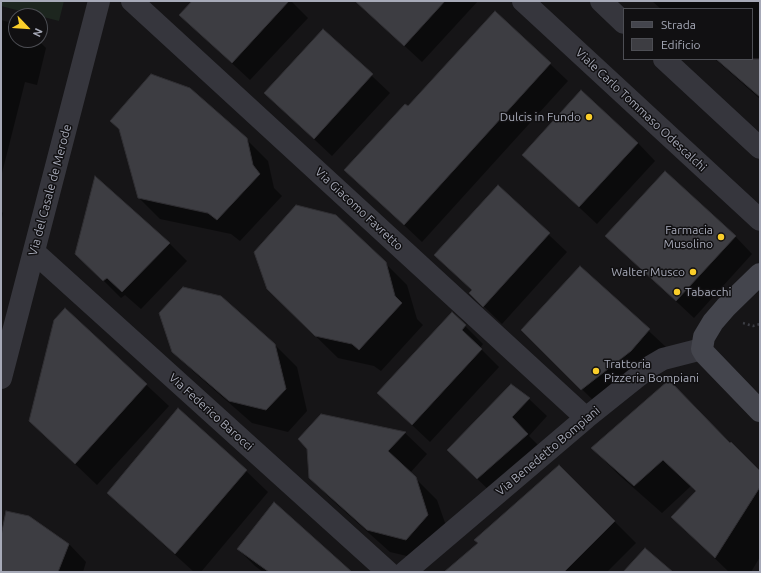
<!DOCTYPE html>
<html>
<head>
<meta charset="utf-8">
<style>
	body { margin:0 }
	#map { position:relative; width:761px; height:573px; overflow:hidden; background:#161517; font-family:Ubuntu,sans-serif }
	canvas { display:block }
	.frame { position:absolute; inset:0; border:2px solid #a7aab8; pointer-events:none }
	.legend { position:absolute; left:623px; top:8px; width:130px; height:52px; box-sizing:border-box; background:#111012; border:1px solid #4d4e54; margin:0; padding:5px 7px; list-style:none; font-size:12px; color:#a7aab8 }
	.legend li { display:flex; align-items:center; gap:8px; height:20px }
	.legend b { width:20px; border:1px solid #4d4e54 }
	.north { position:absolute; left:8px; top:8px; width:40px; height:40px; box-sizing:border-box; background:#111012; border:1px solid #4d4e54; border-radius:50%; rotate:115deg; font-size:11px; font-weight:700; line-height:16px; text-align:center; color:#a7aab8 }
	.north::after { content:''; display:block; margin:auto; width:14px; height:18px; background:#face2a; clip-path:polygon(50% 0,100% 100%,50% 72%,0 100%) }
</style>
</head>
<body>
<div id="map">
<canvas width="761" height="573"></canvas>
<div class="frame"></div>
<ul class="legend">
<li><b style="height:5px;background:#44454d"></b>Strada</li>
<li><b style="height:11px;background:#3d3d42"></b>Edificio</li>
</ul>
<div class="north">N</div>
</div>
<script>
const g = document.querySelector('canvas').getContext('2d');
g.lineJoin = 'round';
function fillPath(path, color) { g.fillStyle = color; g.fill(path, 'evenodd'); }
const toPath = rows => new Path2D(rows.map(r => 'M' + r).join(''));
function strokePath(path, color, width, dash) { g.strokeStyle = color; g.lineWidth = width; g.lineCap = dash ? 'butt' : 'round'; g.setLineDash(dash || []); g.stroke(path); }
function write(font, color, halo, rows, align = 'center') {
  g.font = font + ' Ubuntu,sans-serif'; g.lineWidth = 3; g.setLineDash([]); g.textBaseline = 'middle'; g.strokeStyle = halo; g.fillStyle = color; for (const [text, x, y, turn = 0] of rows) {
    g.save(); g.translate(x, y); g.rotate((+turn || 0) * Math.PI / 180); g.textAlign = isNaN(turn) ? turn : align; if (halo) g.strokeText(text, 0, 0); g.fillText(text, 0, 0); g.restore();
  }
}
fillPath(toPath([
	[1,1,64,1,59,21,1,6]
]), '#1d261f');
fillPath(toPath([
	[193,1,291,1,308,18,250,80,180,15],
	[356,1,478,1,422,62],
	[652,1,760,1,760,99,715,59,752,59,752,9,661,9],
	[1,20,16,24,16,40,38,40,46,48,37,85,25,82,1,177],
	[323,30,390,93,332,156,265,93],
	[550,64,568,81,422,242,346,170,408,108],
	[246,139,268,161,274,188,282,196,240,241,231,234,160,219,138,197],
	[154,200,213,213,213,215,154,202],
	[638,143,655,161,597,224,523,155],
	[498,187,567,252,502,324,470,293,473,291],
	[1,211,3,213,1,223],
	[606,236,735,236,752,254,694,318],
	[169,243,187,261,141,309,125,295,121,298,94,271],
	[385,263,407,285,417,319,423,325,381,371,374,366,338,358,290,311],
	[580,267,667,348,600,407,522,330],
	[65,309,169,406,97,485,30,421],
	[452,313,483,344,480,348,499,367,430,442,378,393],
	[275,345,297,367,307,411,288,432,252,423,195,373,173,351],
	[511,385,529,399,547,416,529,436,545,452,495,496,466,468],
	[405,433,427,454,410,473,437,500,450,537,428,561,390,552,332,500,310,478,308,449],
	[730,444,760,472,760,557,751,572,729,572,672,517,697,492,691,486,662,513,619,475,592,448],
	[559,466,636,543,607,572,445,572,479,543],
	[246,471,268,492,201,572,194,572,130,514,108,493],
	[1,541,69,544,86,562,83,572,1,572],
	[238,549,350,572,263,572,255,566]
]), '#0007');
const building = toPath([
	[192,1,289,1,232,63,179,15,192,1],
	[355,1,445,1,404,46,355,1],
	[495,11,551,63,404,225,344,170,405,104,408,106,495,11],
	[323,29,373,74,314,139,264,93,323,29],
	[716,59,760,59,760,97,716,59],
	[151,74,190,88,247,138,253,165,260,174,217,220,208,213,138,198,119,129,110,121,151,74],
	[581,90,638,143,579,207,522,155,581,90],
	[665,171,736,236,676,301,605,236,665,171],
	[95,176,170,243,122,292,107,278,103,281,75,254,95,176],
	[498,185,550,233,483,307,469,293,472,290,434,255,498,185],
	[296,205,336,215,386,262,395,296,402,303,359,350,352,344,315,336,267,289,254,252,296,205],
	[580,266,650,329,631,351,581,390,521,330,580,266],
	[183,287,221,296,275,344,286,389,266,410,229,401,172,352,159,313,183,287],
	[65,308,147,384,75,464,29,421,54,320,65,308],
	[452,312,466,325,462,330,482,349,412,425,377,393,452,312],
	[669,380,730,443,731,442,760,471,760,487,715,558,671,517,696,491,663,460,634,486,591,448,669,380],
	[511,384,530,398,512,417,528,434,477,479,447,450,511,384],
	[178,408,247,470,175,554,107,493,178,408],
	[321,414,406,432,388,451,416,477,428,515,406,540,367,530,309,478,307,449,298,439,321,414],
	[559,465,615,521,564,572,444,572,478,543,474,540,559,465],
	[274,502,352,572,269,572,237,549,274,502],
	[6,511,29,516,69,544,58,572,1,572,1,536,6,511],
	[645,548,673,572,623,572,645,548]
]);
fillPath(building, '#3d3d42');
strokePath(building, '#302f33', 1);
strokePath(toPath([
	[743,323,753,326,760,324]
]), '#3c3d44', 2.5, [2, 3]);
strokePath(toPath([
	[132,1,586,418],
	[523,1,760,220],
	[601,1,624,23],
	[664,59,760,148],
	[34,252,388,572],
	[1,378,99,1],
	[405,572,586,418,651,366,663,359,702,349]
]), '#36363d', 22);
strokePath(toPath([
	[760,274,726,307,713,322,704,337,702,349,705,354,760,411]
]), '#44454d', 22);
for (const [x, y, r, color] of [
	[589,117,4,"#face2a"],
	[721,237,4,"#face2a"],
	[693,272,4,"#face2a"],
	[677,292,4,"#face2a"],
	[596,371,4,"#face2a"]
]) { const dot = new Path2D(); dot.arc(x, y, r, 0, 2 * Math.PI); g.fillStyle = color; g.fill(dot); strokePath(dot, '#111012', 1.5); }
write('12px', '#a7aab8', '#111012', [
	["Viale Carlo Tommaso Odescalchi",641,110,43],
	["Via del Casale de Merode",50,190,-75],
	["Via Giacomo Favretto",359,209,43],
	["Via Federico Barocci",211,412,42],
	["Via Benedetto Bompiani",548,451,-40]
]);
write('12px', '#a7aab8', '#111012', [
	["Dulcis in Fundo",581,117],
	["Farmacia",713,230],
	["Musolino",713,244],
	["Walter Musco",685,272],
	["Tabacchi",685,292,"left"],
	["Trattoria",604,364,"left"],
	["Pizzeria Bompiani",604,378,"left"]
], 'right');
</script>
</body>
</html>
